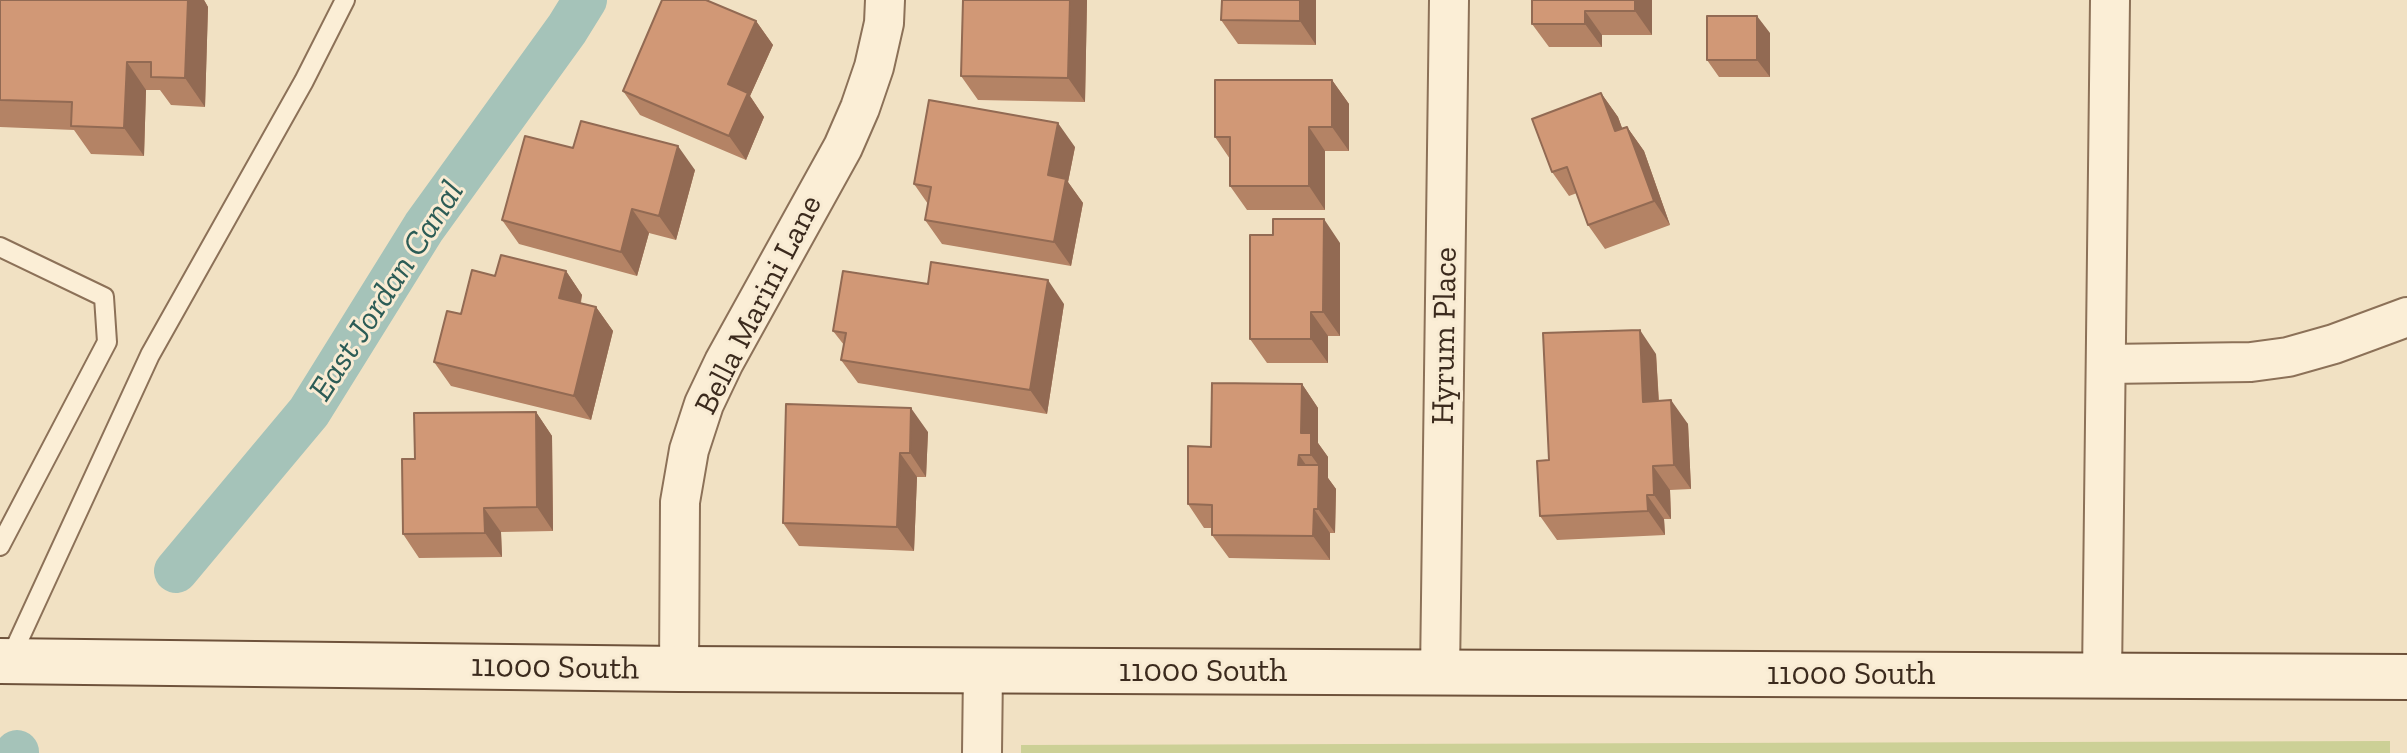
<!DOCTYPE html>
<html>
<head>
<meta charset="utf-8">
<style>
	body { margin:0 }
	canvas { display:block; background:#f1e1c3 }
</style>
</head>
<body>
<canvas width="2407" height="753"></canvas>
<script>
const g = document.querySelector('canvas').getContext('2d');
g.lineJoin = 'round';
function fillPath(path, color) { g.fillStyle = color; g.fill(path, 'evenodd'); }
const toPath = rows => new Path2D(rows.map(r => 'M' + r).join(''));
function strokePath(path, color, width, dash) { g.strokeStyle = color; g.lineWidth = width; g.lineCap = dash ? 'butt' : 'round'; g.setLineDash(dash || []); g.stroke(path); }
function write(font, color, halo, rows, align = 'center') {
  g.font = font + ' "Zilla Slab",serif'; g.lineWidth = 6; g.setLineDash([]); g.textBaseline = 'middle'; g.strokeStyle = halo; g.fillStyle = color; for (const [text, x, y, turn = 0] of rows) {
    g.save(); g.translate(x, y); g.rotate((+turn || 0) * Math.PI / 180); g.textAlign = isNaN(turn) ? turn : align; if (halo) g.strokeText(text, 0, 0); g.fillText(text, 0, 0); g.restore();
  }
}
fillPath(toPath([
	[2390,741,2390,753,1021,753,1021,745]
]), '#ccd096');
strokePath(toPath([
	[176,571,309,412,424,227,567,29,585,0],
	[16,753,17,752]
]), '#a5c3b9', 44);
const lane = toPath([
	[0,247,104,297,107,342,0,546],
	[9,661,150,355,304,81,345,0]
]);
const street = toPath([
	[2106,364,2251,362,2288,357,2334,344,2407,317],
	[679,669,680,502,689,450,704,404,724,362,843,147,860,108,874,67,884,23,885,0],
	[1440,673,1449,0],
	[2102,676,2110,0],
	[982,753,983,671]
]);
const secondary = toPath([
	[0,661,679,669,2407,677]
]);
strokePath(lane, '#8c7158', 22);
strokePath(street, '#8c7158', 42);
strokePath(secondary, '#6e523b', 48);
strokePath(lane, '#fbeed6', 18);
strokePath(street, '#fbeed6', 38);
strokePath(secondary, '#fbeed6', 44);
fillPath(toPath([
	[0,0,204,0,208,7,205,107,171,105,160,90,146,90,144,156,91,154,74,130,0,127],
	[963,0,1087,0,1085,102,978,100,961,76],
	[1316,0,1316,45,1238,44,1221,20],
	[1532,0,1652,0,1652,35,1602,35,1602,47,1549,47,1532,24],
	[756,21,773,45,750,96,764,117,746,160,640,115,623,91],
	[1770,33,1770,77,1719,77,1707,60],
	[1332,80,1349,104,1349,151,1325,151,1325,210,1247,210,1230,186,1230,159,1215,137],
	[1601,93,1618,117,1622,128,1627,127,1644,151,1670,225,1605,249,1588,225,1577,193,1569,196,1552,172],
	[1075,147,1068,182,1083,203,1071,266,942,244,925,220,928,204,914,184],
	[573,148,695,170,676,240,649,233,637,276,519,244,502,220],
	[1340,243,1340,336,1328,336,1328,363,1267,363,1250,339],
	[566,271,582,295,581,303,596,307,613,331,591,420,451,386,434,362,495,276],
	[1064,304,1047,414,858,383,841,360,844,345,833,331],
	[1656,354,1659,401,1688,424,1691,489,1670,490,1671,519,1664,519,1665,535,1557,540,1540,516,1549,460],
	[1302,384,1318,408,1318,443,1328,457,1328,478,1336,489,1335,533,1330,533,1330,560,1229,558,1212,535,1212,528,1204,528,1188,504,1211,447],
	[536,412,552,436,553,531,501,532,502,557,419,558,403,534,415,459],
	[928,432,926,477,917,477,914,551,799,546,783,523]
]), '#b48365');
fillPath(toPath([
	[188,0,204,0,208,7,205,107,185,78],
	[1070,0,1087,0,1085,102,1068,78],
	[1300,0,1316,0,1316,45,1300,21],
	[1635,0,1652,0,1652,35,1635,11],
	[1585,11,1602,35,1602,47,1585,24],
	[1757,16,1770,33,1770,77,1757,60],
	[756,21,773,45,750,96,764,117,746,160,729,136,728,84],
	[127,62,146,90,144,156,124,128],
	[1332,80,1349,104,1349,151,1332,127],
	[1601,93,1618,117,1632,155,1615,131],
	[1058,123,1075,147,1068,182,1083,203,1071,266,1054,242,1048,175],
	[1309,127,1325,151,1325,210,1309,186],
	[1627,127,1644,151,1670,225,1654,201],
	[678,146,695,170,676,240,659,216],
	[632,209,649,233,637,276,621,252],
	[1324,219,1340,243,1340,336,1323,312],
	[566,271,582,295,576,322,559,298],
	[1048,280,1064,304,1047,414,1030,390],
	[596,307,613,331,591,420,574,396],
	[1311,312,1328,336,1328,363,1311,339],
	[1640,330,1656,354,1660,426,1643,402],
	[1302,384,1318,408,1318,443,1328,457,1328,478,1336,489,1335,533,1318,509,1319,466,1311,455,1301,433],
	[1671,400,1688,424,1691,489,1674,465],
	[911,408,928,432,926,477,910,453],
	[536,412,552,436,553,531,537,507],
	[900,453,917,477,914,551,897,527],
	[1299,455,1316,479,1298,465],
	[1653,466,1670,490,1671,519,1654,495],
	[1647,495,1664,519,1665,535,1648,511],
	[484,508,501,532,502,557,485,533],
	[1314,509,1330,533,1330,560,1313,536]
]), '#926a53');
const building = toPath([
	[0,0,188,0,185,78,151,77,151,62,127,62,124,128,71,126,72,102,0,100,0,0],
	[662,0,706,0,756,21,728,84,748,93,729,136,623,91,662,0],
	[963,0,1070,0,1068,78,961,76,963,0],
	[1222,0,1300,0,1300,21,1221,20,1222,0],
	[1532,0,1635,0,1635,11,1585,11,1585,24,1532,24,1532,0],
	[1707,16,1757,16,1757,60,1707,60,1707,16],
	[1215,80,1332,80,1332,127,1309,127,1309,186,1230,186,1230,137,1215,137,1215,80],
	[1601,93,1615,131,1627,127,1654,201,1588,225,1567,167,1552,172,1532,119,1601,93],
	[929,100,1058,123,1048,175,1066,179,1054,242,925,220,931,187,914,184,929,100],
	[581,121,678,146,659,216,632,209,621,252,502,220,525,136,573,148,581,121],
	[1273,219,1324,219,1323,312,1311,312,1311,339,1250,339,1250,235,1273,235,1273,219],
	[501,255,566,271,559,298,596,307,574,396,434,362,447,311,461,314,472,270,495,276,501,255],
	[931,262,1048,280,1030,390,841,360,846,333,833,331,843,271,928,284,931,262],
	[1640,330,1643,402,1671,400,1674,465,1653,466,1654,495,1647,495,1648,511,1540,516,1537,461,1549,460,1543,333,1640,330],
	[1212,383,1302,384,1301,433,1311,433,1311,455,1299,455,1298,465,1319,465,1318,509,1314,509,1313,536,1212,535,1212,505,1188,504,1188,446,1211,447,1212,383],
	[786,404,911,408,910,453,900,453,897,527,783,523,786,404],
	[536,412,537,507,484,508,485,533,403,534,402,459,415,459,414,413,536,412]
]);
fillPath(building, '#d19876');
strokePath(building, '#926a53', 2);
write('32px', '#3b2a1d', '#f8ebd3', [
	["Bella Marini Lane",759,305,-63],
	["Hyrum Place",1445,336,-89],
	["11000 South",555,668,1],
	["11000 South",1203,672],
	["11000 South",1851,675]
]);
write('italic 34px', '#2c5c56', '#f8ebd3', [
	["East Jordan Canal",387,291,-57]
]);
</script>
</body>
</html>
